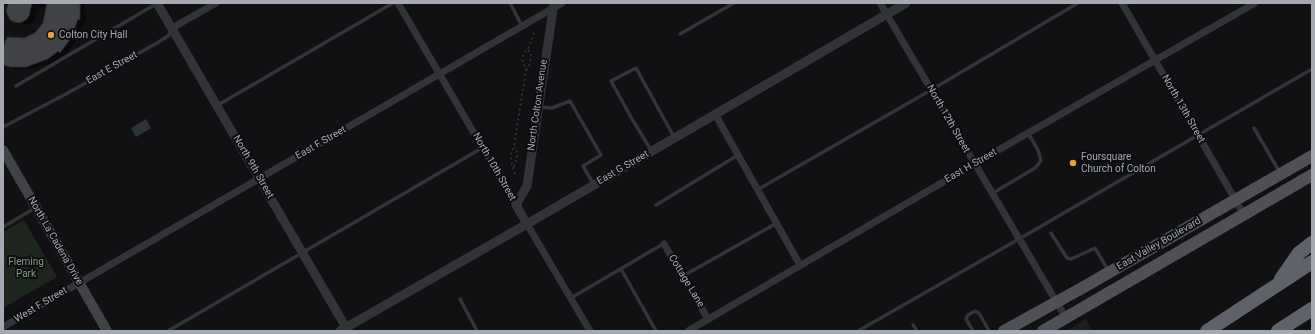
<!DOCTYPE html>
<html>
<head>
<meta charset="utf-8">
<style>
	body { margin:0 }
	#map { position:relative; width:1315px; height:334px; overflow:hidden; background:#111113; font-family:Roboto,sans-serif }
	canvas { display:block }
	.frame { position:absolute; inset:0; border:4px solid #a4a9b2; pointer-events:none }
</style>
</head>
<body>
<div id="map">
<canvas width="1315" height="334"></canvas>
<div class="frame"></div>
</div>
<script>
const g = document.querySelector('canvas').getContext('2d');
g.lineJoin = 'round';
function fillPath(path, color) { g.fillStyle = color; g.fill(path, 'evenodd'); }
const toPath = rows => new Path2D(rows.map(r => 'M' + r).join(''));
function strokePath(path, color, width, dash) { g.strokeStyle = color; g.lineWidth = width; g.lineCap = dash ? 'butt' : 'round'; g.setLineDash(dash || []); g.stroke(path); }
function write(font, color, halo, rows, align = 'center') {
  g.font = font + ' Roboto,sans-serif'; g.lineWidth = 4; g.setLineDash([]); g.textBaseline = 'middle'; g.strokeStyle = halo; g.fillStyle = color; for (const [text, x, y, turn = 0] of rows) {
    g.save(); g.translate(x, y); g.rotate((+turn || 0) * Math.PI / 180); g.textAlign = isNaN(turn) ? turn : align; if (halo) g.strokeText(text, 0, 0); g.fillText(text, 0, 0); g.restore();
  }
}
fillPath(toPath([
	[1086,319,1092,331,1066,331]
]), '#1e1e20');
fillPath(toPath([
	[24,220,57,277,3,308,3,232]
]), '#1e251f');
fillPath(toPath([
	[146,119,151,128,136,137,131,128]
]), '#2c343a');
fillPath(toPath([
	[11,3,85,3,86,22,84,22,76,41,66,55,64,54,54,62,32,69,16,70,3,65,3,50,35,34,44,23,48,6,36,10,35,19,32,23,26,25,21,25,10,19]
]), '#0007');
const building = toPath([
	[9,3,32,3,29,16,26,20,20,23,14,22,10,20,6,11,7,7,9,3],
	[47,3,80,3,80,20,78,19,71,38,60,53,58,51,48,59,26,67,10,67,3,65,3,48,7,37,24,38,35,33,43,23,47,3]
]);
fillPath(building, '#414246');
strokePath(building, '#2c2c2f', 1);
strokePath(toPath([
	[526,70,530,64,531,55,528,50],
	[514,167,517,158,517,152,515,147],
	[515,174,511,161,511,155,514,146,526,70,522,59,524,53,528,49,534,33]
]), '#393b3e', 1.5, [2, 3]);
strokePath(toPath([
	[510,3,522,26],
	[680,34,734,3],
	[16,86,156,4],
	[218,105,393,3],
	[539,107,552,108,570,101,601,155,583,166,594,185],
	[3,127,66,94,157,43,168,36,171,31],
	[1254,128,1279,171],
	[651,150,632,119,611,81,636,68,674,137],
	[757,190,931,90,1078,3],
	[993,193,1035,168,1041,161,1038,150,1028,133],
	[656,205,738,155],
	[3,227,35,208],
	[1051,233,1067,258,1071,259,1095,248,1108,270],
	[621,269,656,331],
	[683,276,777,223],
	[571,298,663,244],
	[460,299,477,331],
	[913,325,917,331],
	[168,331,482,148],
	[858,331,1019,239,1312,69],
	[973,331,966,319,968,315,975,311,979,313,989,331]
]), '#333437', 3.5);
strokePath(toPath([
	[398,3,516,205],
	[880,3,1066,318],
	[1122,3,1244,215],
	[172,28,216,3],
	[715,114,800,265],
	[527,224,590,331],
	[664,244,708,319],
	[3,327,562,3],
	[688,331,974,164,1255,3]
]), '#333437', 7);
strokePath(toPath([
	[157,3,348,331],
	[527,224,516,205,527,186,554,3],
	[340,331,527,224,906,3]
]), '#333437', 9);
strokePath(toPath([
	[3,150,107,331]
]), '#414347', 10);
strokePath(toPath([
	[1004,331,1082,288,1312,156],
	[1043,331,1312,175]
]), '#4f5156', 12);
strokePath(toPath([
	[1281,279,1299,253,1312,243],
	[1207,331,1312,262],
	[1278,331,1312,309]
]), '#5f6268', 14);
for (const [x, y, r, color] of [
	[51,35,4,"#e1a23b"],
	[1073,163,4,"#e1a23b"]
]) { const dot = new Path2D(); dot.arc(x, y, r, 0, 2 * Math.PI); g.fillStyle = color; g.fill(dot); strokePath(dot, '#0c0d0e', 1.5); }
write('10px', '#a4a9b2', '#0c0d0e', [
	["Colton City Hall",59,35],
	["Foursquare",1081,157],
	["Church of Colton",1081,169]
], 'left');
write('10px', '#a4a9b2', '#0c0d0e', [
	["East E Street",112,68,-29],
	["North Colton Avenue",538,105,-82],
	["North 13th Street",1183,109,60],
	["North 12th Street",948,119,60],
	["East F Street",321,143,-30],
	["East H Street",971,166,-30],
	["North 9th Street",253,167,60],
	["North 10th Street",494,167,60],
	["East G Street",623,168,-30],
	["North La Cadena Drive",55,241,60],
	["East Valley Boulevard",1159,244,-30],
	["Cottage Lane",686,281,59],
	["West F Street",41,305,-31]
]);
write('10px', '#7c9c7d', '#0c0d0e', [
	["Fleming",26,262],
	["Park",26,274]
]);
</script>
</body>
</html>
